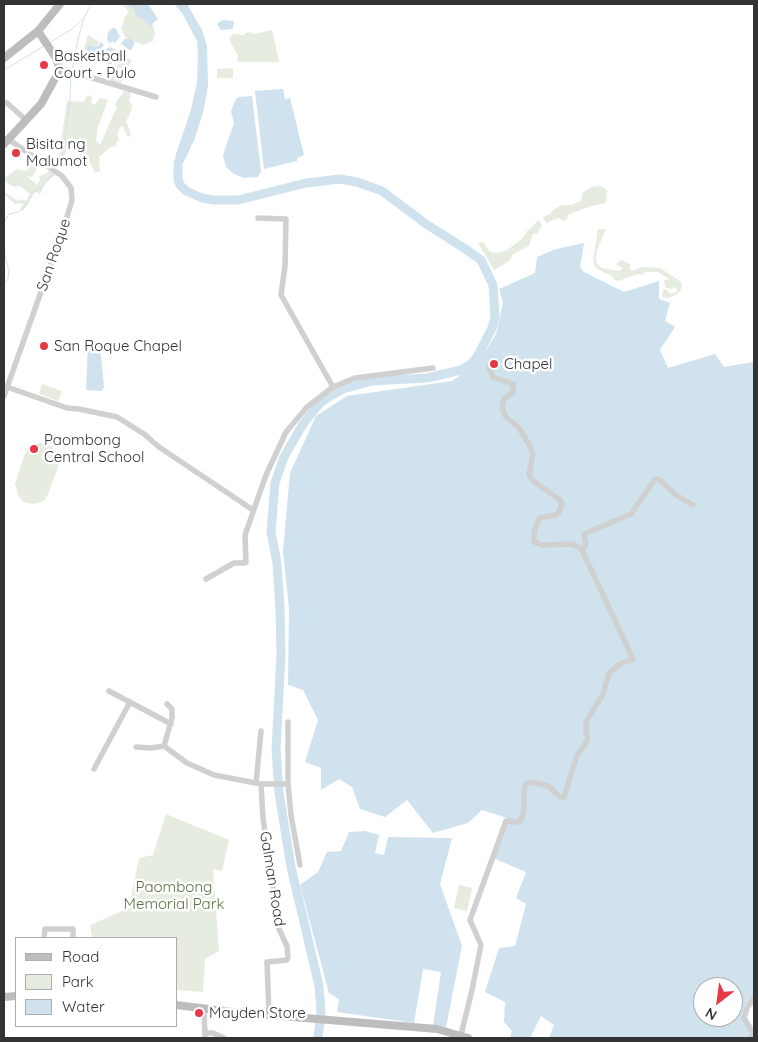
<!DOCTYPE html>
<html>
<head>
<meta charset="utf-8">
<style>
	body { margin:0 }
	#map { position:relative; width:758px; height:1042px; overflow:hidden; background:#fff; font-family:Quicksand,sans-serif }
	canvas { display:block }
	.frame { position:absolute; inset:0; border:5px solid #333; pointer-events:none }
	.legend { position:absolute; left:15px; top:937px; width:162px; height:90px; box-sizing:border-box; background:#fff; border:1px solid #adadad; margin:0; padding:6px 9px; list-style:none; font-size:15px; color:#333 }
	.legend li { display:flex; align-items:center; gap:10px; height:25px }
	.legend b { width:25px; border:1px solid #adadad }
	.north { position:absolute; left:693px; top:977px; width:50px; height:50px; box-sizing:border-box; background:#fff; border:1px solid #adadad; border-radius:50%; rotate:210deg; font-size:14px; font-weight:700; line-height:20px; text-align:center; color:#333 }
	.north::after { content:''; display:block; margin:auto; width:18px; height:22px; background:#e63946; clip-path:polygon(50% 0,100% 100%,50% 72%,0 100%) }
</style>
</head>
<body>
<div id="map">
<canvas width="758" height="1042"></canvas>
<div class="frame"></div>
<ul class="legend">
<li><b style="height:6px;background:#bdbdbd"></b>Road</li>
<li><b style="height:14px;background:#e6ecdf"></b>Park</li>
<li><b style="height:14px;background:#cfe2ee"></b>Water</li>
</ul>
<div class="north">N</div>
</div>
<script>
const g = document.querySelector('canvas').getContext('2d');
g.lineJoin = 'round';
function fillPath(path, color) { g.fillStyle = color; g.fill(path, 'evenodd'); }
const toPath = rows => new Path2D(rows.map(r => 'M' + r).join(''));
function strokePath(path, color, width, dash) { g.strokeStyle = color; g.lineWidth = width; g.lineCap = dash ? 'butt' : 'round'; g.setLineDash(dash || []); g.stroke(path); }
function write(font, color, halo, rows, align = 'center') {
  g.font = font + ' Quicksand,sans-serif'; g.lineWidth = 5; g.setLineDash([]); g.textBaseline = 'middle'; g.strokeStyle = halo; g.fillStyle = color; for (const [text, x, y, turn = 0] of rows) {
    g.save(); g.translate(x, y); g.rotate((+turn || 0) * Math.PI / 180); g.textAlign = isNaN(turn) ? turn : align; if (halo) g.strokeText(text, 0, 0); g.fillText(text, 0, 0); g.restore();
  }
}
fillPath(toPath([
	[122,4,127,4,135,11,135,15,142,19,153,29,155,34,153,41,143,45,125,37,121,29,124,22,124,18,129,12],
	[272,30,279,62,237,62,238,56,229,39,233,34,243,35,248,32,255,34],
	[88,35,99,42,98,44,95,47,89,45,85,51,86,58,81,58],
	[117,56,121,56,131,60,131,63,125,70,121,84,105,80,106,78,113,77,111,71,116,69,117,65,115,63],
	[233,68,233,78,217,78,217,69],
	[124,91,129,92,131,94,129,102,132,104,132,109,126,121,131,134,130,137,127,136,123,126,120,127,117,135,119,140,116,143,117,146,110,147,99,157,100,171,95,173,85,151,75,147,68,148,62,161,60,163,58,163,67,101,83,102,88,95,92,97,91,102,95,105,100,98,108,100,98,127,96,141,100,145,115,111,117,110,115,104],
	[26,156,40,165,32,177,27,176,37,185,40,179,39,176,43,175,50,171,55,175,46,182,40,194,36,192,32,195,28,204,22,211,20,209,24,204,19,203,15,204,4,194,5,193,18,201,21,199,26,201,30,194,20,186,15,187,10,185,4,179,17,169,27,171,28,168,25,163],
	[601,186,607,190,606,203,588,207,568,215,567,219,564,221,558,218,546,223,543,217,550,214,553,210,562,205,571,205,581,201,583,192,591,187],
	[539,220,542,226,538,233,533,234,529,246,513,254,510,260,503,265,494,270,478,243,483,242,490,252,495,253,506,251,523,238,527,231],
	[598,229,606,229,597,250,596,257,597,264,602,268,620,271,622,268,616,264,621,260,630,264,630,270,633,271,641,267,660,268,680,281,682,285,681,290,676,295,668,298,662,297,663,289,667,290,670,294,677,292,677,289,675,287,670,289,665,287,664,280,669,279,658,272,646,272,642,275,638,274,618,281,614,279,612,276,599,270,594,265,593,260],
	[42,384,62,391,58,401,39,394],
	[40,443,46,443,52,447,58,457,59,464,48,494,45,500,39,503,32,504,24,502,19,497,15,484,25,453,33,445],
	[166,814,229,840,222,871,213,869,219,951,205,959,203,992,176,990,176,938,92,938,90,925,129,908,139,858,153,855],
	[459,885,472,888,467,911,454,908]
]), '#e6ecdf');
fillPath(toPath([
	[127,4,148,4,158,19,152,24,155,34,153,29,142,19,135,15,135,11],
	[174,4,187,4,202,30,207,46,208,85,204,109,194,141,184,157,175,157,190,113,197,83,198,55,197,41,182,13],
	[222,20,234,21,233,29,221,30,217,24],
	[113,28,116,29,120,37,115,43,112,41,111,43,108,42,107,38,108,32],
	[129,38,135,42,131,51,121,44,124,39],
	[100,42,104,44,97,58,87,57,85,54,87,47,89,45,95,47,99,45],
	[110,47,118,51,111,65,101,59,106,49],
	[283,89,285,99,290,98,304,155,297,158,297,161,264,169,255,91],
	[252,96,261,172,258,177,244,178,234,174,226,167,223,155,234,123,231,111,234,103,238,97],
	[584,243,580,267,584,272,624,292,659,281,659,299,670,303,665,321,675,327,660,350,668,368,715,354,724,367,753,362,754,366,754,996,742,1014,751,1032,750,1038,549,1038,554,1025,541,1016,530,1038,510,1038,512,1031,504,1022,505,1002,485,992,499,948,515,946,526,904,516,898,526,872,493,858,507,818,482,810,468,823,433,833,407,800,385,817,360,809,352,787,339,779,321,790,321,768,305,762,318,720,303,690,288,685,289,609,283,551,290,473,316,416,347,396,452,381,478,363,496,334,503,303,499,289,535,273,537,257,556,249],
	[703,987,733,987,733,1017,703,1017],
	[93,342,100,347,104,387,102,391,86,390,88,345],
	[365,831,379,835,375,853,384,855,388,837,452,838,440,884,462,946,446,1027,433,1026,441,972,423,969,414,1023,337,1012,339,999,329,993,300,885,318,872,327,852,341,851,349,832]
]), '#cfe2ee');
strokePath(toPath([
	[49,43,72,29,84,18],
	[4,70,44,46],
	[72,70,78,39,84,18,91,4],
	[56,168,63,154,70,100,71,74],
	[4,222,9,214,18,212,25,207,34,192,47,182,53,173],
	[4,236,5,257,9,270,8,279,4,284]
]), '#cfe2ee', 1);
strokePath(toPath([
	[186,147,178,163,178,180,180,185,186,191,202,198,213,200,238,200,306,183,340,179,357,182,382,191,426,224,467,250,481,260,493,285,495,317,492,328,477,357,470,365,461,370,427,378,372,381,343,389,330,396,320,403,303,424,284,457,275,483,271,532,277,563,280,608,281,655,276,749,279,793,291,867,319,986,321,1012,318,1038]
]), '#cfe2ee', 9);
strokePath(toPath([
	[59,68,156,97],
	[7,103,26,120],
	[258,218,286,219,285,266,281,295,333,387],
	[7,387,67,408,79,409,117,417,144,434,159,447,253,510],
	[4,396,63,230,72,200,71,188,62,176,8,139],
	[582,550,586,545,584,534,631,514,655,479,660,480,676,495,693,505],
	[206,579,234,563,245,563,246,562,245,535,266,475,286,432,307,407,333,387,355,378,433,368],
	[109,691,171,724],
	[167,704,172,709,172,718,164,746,187,763,214,775,261,784,288,784],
	[288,722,288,784,291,815,300,865],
	[136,747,151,748,164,746],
	[94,769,130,702],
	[256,783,261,731],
	[261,784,263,818,279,929,287,946,288,957,287,960,267,962,269,1015],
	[44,938,45,929,73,929,73,938],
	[204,1009,205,1038],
	[205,1033,213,1033,224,1038],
	[461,1035,472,990,481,945,470,920,506,821,518,822,521,820,524,810,524,789,526,784,532,782,548,786,559,796,564,798,576,758,588,739,586,732,586,722,603,694,609,673,620,664,633,659,582,550,573,544,542,545,534,542,534,531,540,518,556,515,559,512,562,504,560,500,532,480,529,474,533,454,530,446,519,428,506,417,503,411,502,405,504,399,513,392,513,384,493,377,489,368],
	[751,1038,753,1033,744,1018,747,1008,754,998]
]), '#d0d0d0', 5.5);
strokePath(toPath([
	[4,58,38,31,60,4],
	[4,144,41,104,57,75,59,68,56,58,38,31],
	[4,997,16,996],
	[176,1005,233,1012,437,1029,468,1038]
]), '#bdbdbd', 8);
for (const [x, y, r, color] of [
	[44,65,5,"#e63946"],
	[16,153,5,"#e63946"],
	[44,346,5,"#e63946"],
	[494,364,5,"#e63946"],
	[34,449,5,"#e63946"],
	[199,1013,5,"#e63946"]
]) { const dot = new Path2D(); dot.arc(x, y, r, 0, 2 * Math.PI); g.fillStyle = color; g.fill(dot); strokePath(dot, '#fff', 2); }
write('15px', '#333', '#fff', [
	["Basketball",54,56],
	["Court - Pulo",54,73],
	["Bisita ng",26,144],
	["Malumot",26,161],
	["San Roque Chapel",54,346],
	["Chapel",504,364],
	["Paombong",44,440],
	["Central School",44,457],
	["Mayden Store",209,1013]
], 'left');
write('15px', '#333', '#fff', [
	["San Roque",54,255,-71],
	["Galman Road",272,879,81]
]);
write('15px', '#56703f', '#fff', [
	["Paombong",174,887],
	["Memorial Park",174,904]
]);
</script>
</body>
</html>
